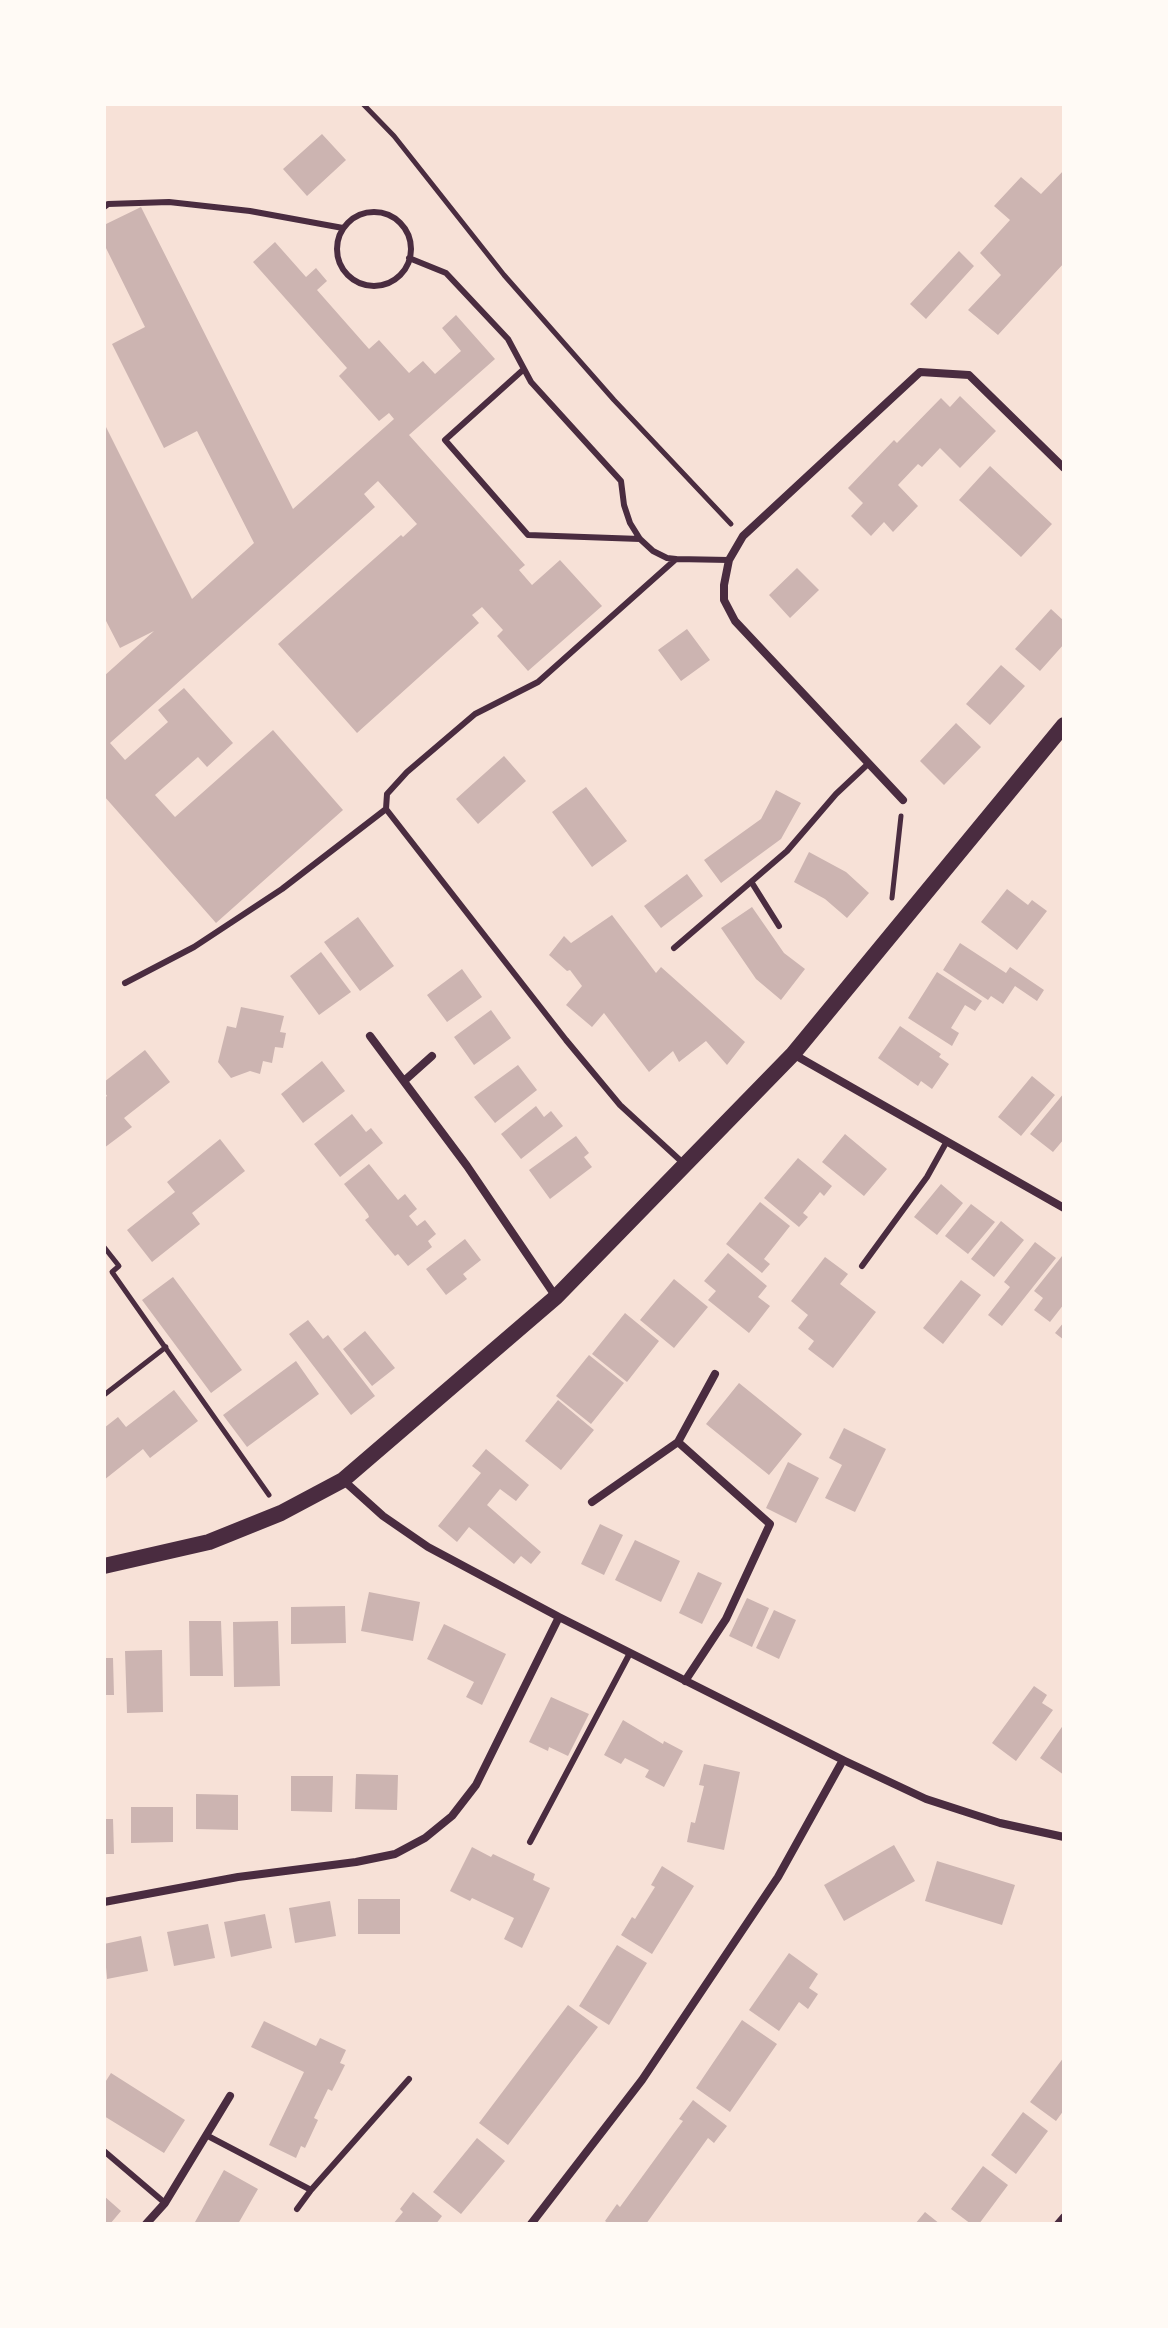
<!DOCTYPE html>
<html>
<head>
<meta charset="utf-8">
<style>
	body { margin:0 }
	#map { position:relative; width:1168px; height:2328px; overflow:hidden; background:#f7e1d7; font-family:Karla,sans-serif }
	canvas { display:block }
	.frame { position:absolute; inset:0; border:106px solid #fffaf5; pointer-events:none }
</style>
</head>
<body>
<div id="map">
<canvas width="1168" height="2328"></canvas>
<div class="frame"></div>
</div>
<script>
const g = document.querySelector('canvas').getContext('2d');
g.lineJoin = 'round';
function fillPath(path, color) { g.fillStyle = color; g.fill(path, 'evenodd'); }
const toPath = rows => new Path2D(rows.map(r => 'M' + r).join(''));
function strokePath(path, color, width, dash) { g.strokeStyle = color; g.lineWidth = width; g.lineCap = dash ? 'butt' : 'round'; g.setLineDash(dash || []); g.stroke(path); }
fillPath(toPath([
	[322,134,346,160,307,196,283,169],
	[1064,170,1064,263,998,335,968,310,1001,275,980,253,1010,220,994,206,1021,177,1041,194],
	[141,207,293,509,394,419,389,413,379,421,339,376,347,368,253,262,275,242,306,277,316,268,327,281,317,290,369,349,379,340,409,373,423,361,435,374,461,351,442,328,456,315,495,359,409,435,525,565,519,570,532,585,560,560,602,606,528,671,497,636,503,630,482,607,472,615,479,623,357,733,278,644,401,535,403,537,417,524,378,481,364,494,375,507,110,743,125,760,168,722,158,710,184,688,233,743,207,767,198,757,155,795,175,817,273,730,343,810,216,923,104,796,104,676,154,631,120,648,104,617,104,423,192,599,254,543,197,431,164,448,112,344,145,327,104,244,104,225],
	[959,251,974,266,926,319,910,304],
	[960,396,996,431,960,468,940,448,922,467,918,464,898,485,918,506,893,532,884,522,871,536,851,516,863,503,848,488,894,440,897,443,941,398,950,407],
	[990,466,1052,524,1021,557,959,500],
	[797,568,819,590,790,618,769,595],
	[1051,609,1064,621,1064,644,1040,671,1015,649],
	[687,629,710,660,681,681,658,650],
	[1001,665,1025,686,990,725,966,704],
	[956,723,981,747,944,785,920,761],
	[504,756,526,781,478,824,456,799],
	[586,787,627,841,592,867,552,812],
	[776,790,801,803,781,839,721,883,704,860,761,819],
	[809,852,846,872,869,893,847,918,825,899,794,882],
	[687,874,703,896,661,928,644,906],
	[1007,889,1028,905,1032,900,1047,911,1017,950,981,922],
	[752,907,784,953,805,969,781,1000,756,979,721,928],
	[612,915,656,973,661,967,745,1042,727,1065,706,1041,679,1062,673,1051,649,1072,604,1013,592,1027,566,1005,582,986,570,970,567,971,549,955,564,936,571,943],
	[358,917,394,966,360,991,324,942],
	[960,943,1006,973,1010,967,1044,990,1037,1001,1015,986,1003,1004,991,996,988,1000,943,970],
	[321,952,351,992,319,1015,290,976],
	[462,969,482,997,447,1022,427,995],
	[937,972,982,1001,975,1011,965,1005,951,1028,959,1033,952,1046,908,1018],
	[241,1007,284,1016,280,1032,286,1033,283,1048,275,1047,272,1063,263,1061,260,1074,250,1071,231,1078,218,1062,227,1026,236,1028],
	[491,1010,511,1038,474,1065,454,1037],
	[900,1026,941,1054,939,1057,949,1064,932,1089,921,1081,918,1086,878,1058],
	[145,1050,170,1082,124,1118,132,1127,104,1148,104,1098,107,1096,104,1091,104,1082],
	[322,1061,345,1091,303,1123,281,1094],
	[518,1065,537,1090,495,1123,474,1097],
	[1032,1076,1055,1095,1021,1136,998,1117],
	[1064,1093,1064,1139,1053,1152,1030,1134],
	[536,1106,544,1117,551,1111,563,1126,521,1159,501,1134],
	[352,1114,366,1132,371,1128,383,1143,340,1177,314,1144],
	[845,1134,887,1169,864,1196,822,1162],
	[576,1136,589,1153,584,1157,592,1167,550,1199,529,1170],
	[220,1139,245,1171,192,1213,200,1224,152,1262,127,1230,175,1192,167,1182],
	[798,1158,832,1186,824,1196,820,1192,803,1213,808,1217,799,1227,764,1198],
	[369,1164,398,1200,405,1194,417,1209,409,1216,417,1226,425,1220,436,1234,428,1241,432,1247,408,1266,398,1254,395,1256,365,1220,369,1217,368,1214,344,1184],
	[941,1184,963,1203,937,1235,914,1217],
	[760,1202,790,1226,764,1259,770,1264,762,1273,726,1244],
	[971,1204,995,1222,968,1254,945,1236],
	[1001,1221,1024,1240,994,1277,971,1259],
	[465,1239,481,1260,463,1274,467,1279,446,1295,426,1269],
	[1035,1242,1056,1258,1002,1326,988,1315,1010,1287,1004,1282],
	[728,1253,767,1286,758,1297,770,1306,749,1333,708,1300,716,1291,704,1281],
	[1062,1256,1064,1258,1064,1304,1050,1322,1034,1310,1043,1298,1034,1291],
	[825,1257,848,1274,840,1284,876,1312,833,1368,808,1349,814,1341,798,1328,808,1315,791,1301],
	[173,1277,242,1370,211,1393,142,1300],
	[674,1279,708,1307,674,1348,640,1320],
	[961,1280,981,1295,943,1344,923,1328],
	[625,1313,659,1341,627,1382,592,1354],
	[308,1320,323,1339,328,1335,375,1396,351,1415,289,1334],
	[1064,1322,1064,1340,1055,1333],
	[365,1331,395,1368,372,1386,343,1349],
	[589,1355,624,1383,591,1424,556,1396],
	[296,1361,319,1394,247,1447,223,1415],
	[739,1383,802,1434,769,1475,706,1424],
	[174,1390,198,1421,150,1458,143,1449,104,1480,104,1428,118,1417,126,1427],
	[558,1400,594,1430,561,1470,525,1441],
	[844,1428,886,1449,855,1512,825,1498,842,1465,829,1458],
	[486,1449,529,1485,516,1501,500,1489,487,1505,541,1552,531,1564,521,1556,514,1564,469,1527,457,1542,438,1526,481,1473,472,1466],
	[788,1462,819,1478,796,1523,766,1508],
	[600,1524,623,1535,604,1575,581,1564],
	[635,1540,680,1561,661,1602,615,1580],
	[698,1572,722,1583,702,1624,679,1613],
	[369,1592,420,1602,413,1641,361,1631],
	[747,1598,769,1608,752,1647,729,1636],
	[345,1606,346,1643,291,1644,291,1607],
	[774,1610,796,1620,779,1659,756,1648],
	[189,1621,221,1621,223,1676,190,1676],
	[278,1621,280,1686,234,1687,233,1622],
	[444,1624,506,1654,482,1705,466,1697,474,1682,427,1659],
	[162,1650,163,1712,127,1713,125,1651],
	[104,1658,113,1658,114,1695,104,1695],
	[1034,1686,1047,1695,1042,1703,1053,1710,1016,1761,992,1743],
	[551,1697,589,1714,568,1756,549,1747,548,1751,529,1742],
	[623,1720,663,1744,664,1741,683,1751,664,1787,645,1777,649,1770,625,1758,621,1764,604,1755],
	[1064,1724,1064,1775,1040,1758],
	[704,1764,740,1772,724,1850,687,1842,691,1822,695,1823,704,1786,699,1785],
	[356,1774,398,1775,397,1810,355,1809],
	[291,1776,333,1776,332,1812,291,1811],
	[196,1794,238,1795,238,1830,196,1829],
	[131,1807,173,1807,173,1842,131,1843],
	[104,1819,113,1819,114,1854,104,1854],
	[894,1845,915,1881,844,1921,824,1885],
	[472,1847,491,1857,493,1854,535,1874,533,1880,550,1888,522,1948,504,1939,514,1918,472,1898,470,1901,450,1891],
	[937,1861,1015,1885,1002,1925,925,1901],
	[662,1866,694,1886,652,1954,621,1935,632,1917,635,1919,655,1887,651,1885],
	[358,1899,400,1899,400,1934,358,1934],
	[330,1901,336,1936,295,1943,289,1908],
	[265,1914,272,1948,231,1957,224,1922],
	[208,1924,215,1958,174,1966,167,1932],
	[141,1936,148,1971,107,1979,104,1944],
	[617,1945,647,1963,609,2025,579,2006],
	[789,1953,818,1974,809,1988,818,1994,808,2009,799,2002,779,2031,749,2010],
	[568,2005,598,2027,508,2145,479,2123],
	[742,2020,777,2044,730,2112,696,2088],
	[264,2021,316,2046,320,2038,346,2050,340,2063,345,2065,332,2091,328,2089,314,2118,318,2120,305,2148,301,2146,296,2158,269,2145,304,2072,251,2047],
	[1064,2057,1064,2110,1056,2121,1030,2102],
	[111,2073,185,2120,164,2153,104,2116,104,2084],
	[693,2100,727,2126,714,2143,708,2138,646,2224,609,2224,605,2221,617,2204,620,2207,674,2133,683,2121,679,2119],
	[1023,2112,1048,2131,1016,2174,991,2155],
	[477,2138,505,2161,461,2214,433,2192],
	[983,2166,1008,2185,979,2224,971,2224,951,2209],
	[224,2170,258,2189,238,2224,199,2224,195,2222],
	[413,2192,442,2216,436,2224,393,2224,403,2212,400,2209],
	[104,2196,121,2211,110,2224,104,2224],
	[925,2212,940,2224,915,2224]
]), '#ccb4b1');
strokePath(toPath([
	[363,104,394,136,504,275,614,400,731,524],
	[892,898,901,816],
	[104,1247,119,1266,112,1272,269,1495],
	[104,1395,166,1347]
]), '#4a2c40', 5);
strokePath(toPath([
	[104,207,108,204,169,202,250,211,343,228],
	'337 249a37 37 0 1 1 74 0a37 37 0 1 1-74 0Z',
	[409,258,446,273,508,339,531,382,621,481,624,505,630,523,640,539,653,551,667,558,676,559],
	[524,369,445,440,528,535,640,539],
	[752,883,779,926],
	[674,948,787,851,836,794,869,763],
	[125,983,194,947,282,889,386,809],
	[682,1162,620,1105,566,1040,386,809,387,794,407,772,475,714,538,682,676,559,729,560],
	[862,1266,927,1177,947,1141],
	[530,1842,630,1653],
	[206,2135,311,2190],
	[104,2151,165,2203],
	[297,2209,311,2190,409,2079]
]), '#4a2c40', 6);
strokePath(toPath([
	[903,800,735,621,724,600,724,585,729,560,743,536,920,372,969,375,1064,468],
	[370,1036,467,1166,556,1297],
	[793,1054,1064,1208],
	[404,1081,432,1056],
	[678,1442,715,1374],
	[343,1480,383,1516,428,1547,559,1617,843,1760,926,1799,1000,1823,1064,1837],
	[592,1502,678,1442,770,1524,726,1619,685,1681],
	[104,1902,238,1877,356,1862,395,1854,425,1838,452,1816,476,1785,559,1617],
	[146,2224,165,2203,230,2096],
	[531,2224,642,2080,778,1877,843,1760],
	[1058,2224,1064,2217]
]), '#4a2c40', 8);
strokePath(toPath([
	[104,1566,209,1542,281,1513,343,1480,556,1297,793,1054,1064,725]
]), '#4a2c40', 16);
</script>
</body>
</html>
